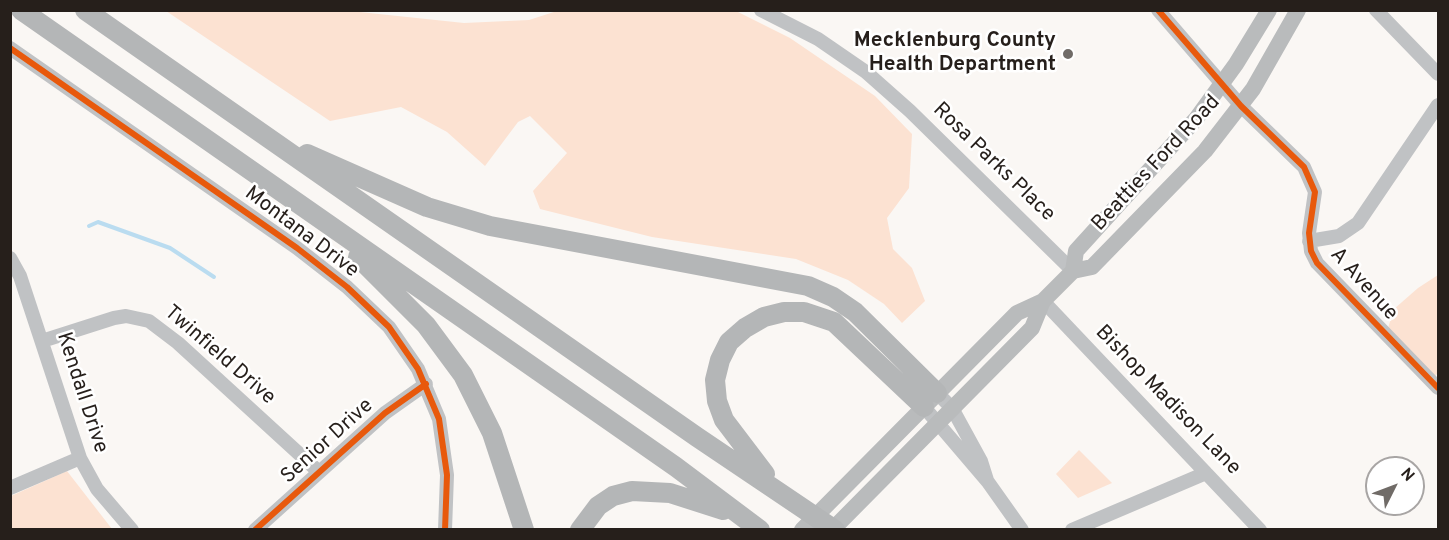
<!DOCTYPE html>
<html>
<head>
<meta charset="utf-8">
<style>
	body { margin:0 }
	#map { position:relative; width:1449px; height:540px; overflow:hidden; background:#faf7f4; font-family:Overpass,sans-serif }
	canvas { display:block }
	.frame { position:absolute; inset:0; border:12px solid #261f1b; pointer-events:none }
	.north { position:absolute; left:1365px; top:456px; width:60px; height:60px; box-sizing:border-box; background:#fff; border:2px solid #a8a5a4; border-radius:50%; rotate:48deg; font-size:16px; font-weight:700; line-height:24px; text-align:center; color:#261f1b }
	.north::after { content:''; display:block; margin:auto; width:21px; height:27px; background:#706b67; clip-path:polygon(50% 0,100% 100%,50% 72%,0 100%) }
</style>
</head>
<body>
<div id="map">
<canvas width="1449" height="540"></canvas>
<div class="frame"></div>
<div class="north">N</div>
</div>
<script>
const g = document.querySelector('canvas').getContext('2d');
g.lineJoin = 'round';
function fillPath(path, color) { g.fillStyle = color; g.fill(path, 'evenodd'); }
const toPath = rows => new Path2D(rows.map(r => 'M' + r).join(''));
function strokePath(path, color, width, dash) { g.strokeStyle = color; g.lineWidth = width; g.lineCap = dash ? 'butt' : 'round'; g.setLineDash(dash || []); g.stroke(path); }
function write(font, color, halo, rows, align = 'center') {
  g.font = font + ' Overpass,sans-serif'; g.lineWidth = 5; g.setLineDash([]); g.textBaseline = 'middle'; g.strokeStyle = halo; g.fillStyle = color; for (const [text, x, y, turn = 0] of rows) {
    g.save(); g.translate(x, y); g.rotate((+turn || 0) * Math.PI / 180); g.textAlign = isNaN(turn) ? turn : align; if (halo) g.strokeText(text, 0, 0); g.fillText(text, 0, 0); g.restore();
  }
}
fillPath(toPath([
	[341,10,464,23,529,20,560,10,736,11,790,38,875,96,912,134,909,188,887,218,893,249,912,268,925,301,902,323,884,304,848,280,796,259,652,237,540,209,533,191,567,153,530,116,518,122,485,166,447,132,401,107,330,121,166,11],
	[1438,275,1438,373,1435,376,1388,328,1394,309,1418,288],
	[1079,450,1112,483,1078,498,1056,474],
	[67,471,112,529,11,529,11,496]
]), '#fce2d2');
strokePath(toPath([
	[89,226,98,222,170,248,214,277]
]), '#badcf0', 4);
strokePath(toPath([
	[761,10,818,39,866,72,910,111,1073,271],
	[1158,10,1241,106,1304,167,1315,192,1309,233,1311,251,1317,263,1438,388],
	[1376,10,1438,74],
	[10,48,297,248,347,287,389,327,418,369,439,419,447,475,445,530],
	[1309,241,1339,236,1358,223,1438,105],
	[10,258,20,276,80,458,97,489,132,530],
	[1043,301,1260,530],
	[42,341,114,318,126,316,149,321,178,343,319,472],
	[937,393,952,408,981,461,987,480],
	[924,407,988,482,1022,530],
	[10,488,80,458],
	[255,530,385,413,426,384],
	[1072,530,1206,473]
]), '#c0c2c4', 14);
strokePath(toPath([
	[1073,271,1076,251,1196,119,1236,64,1269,10],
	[802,530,1017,313,1043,301],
	[832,530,1032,328,1043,301,1073,271,1092,267,1205,151,1253,89,1298,10]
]), '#b9bbbc', 16);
strokePath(toPath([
	[21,10,676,467,760,530],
	[85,10,697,437,835,530],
	[307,154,427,207,490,226,808,286,833,297,855,312,937,393],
	[358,257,426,325,463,375,492,433,524,530],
	[765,474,724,420,717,401,715,380,720,360,729,342,745,328,764,317,784,312,804,312,834,322,924,407],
	[580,530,598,506,613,496,632,491,670,493,723,510]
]), '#b4b6b7', 20);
strokePath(toPath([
	[1158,10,1241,106,1304,167,1315,192,1309,233,1311,251,1317,263,1438,388],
	[10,48,297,248,347,287,389,327,418,369,439,419,447,475,445,530],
	[255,530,385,413,426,384]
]), '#e8590c', 6);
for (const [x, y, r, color] of [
	[1068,54,6,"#706b67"]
]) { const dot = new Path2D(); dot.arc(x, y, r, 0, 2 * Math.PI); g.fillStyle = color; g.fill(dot); strokePath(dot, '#fff', 2); }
write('bold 21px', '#261f1b', '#fff', [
	["Mecklenburg County",1056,42],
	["Health Department",1056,66]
], 'right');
write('21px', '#261f1b', '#fff', [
	["Rosa Parks Place",993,163,44],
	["Beatties Ford Road",1157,164,-47],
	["Montana Drive",301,233,37],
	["A Avenue",1363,285,48],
	["Twinfield Drive",219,356,41],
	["Kendall Drive",81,393,72],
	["Bishop Madison Lane",1167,401,46],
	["Senior Drive",328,442,-42]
]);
</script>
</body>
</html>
